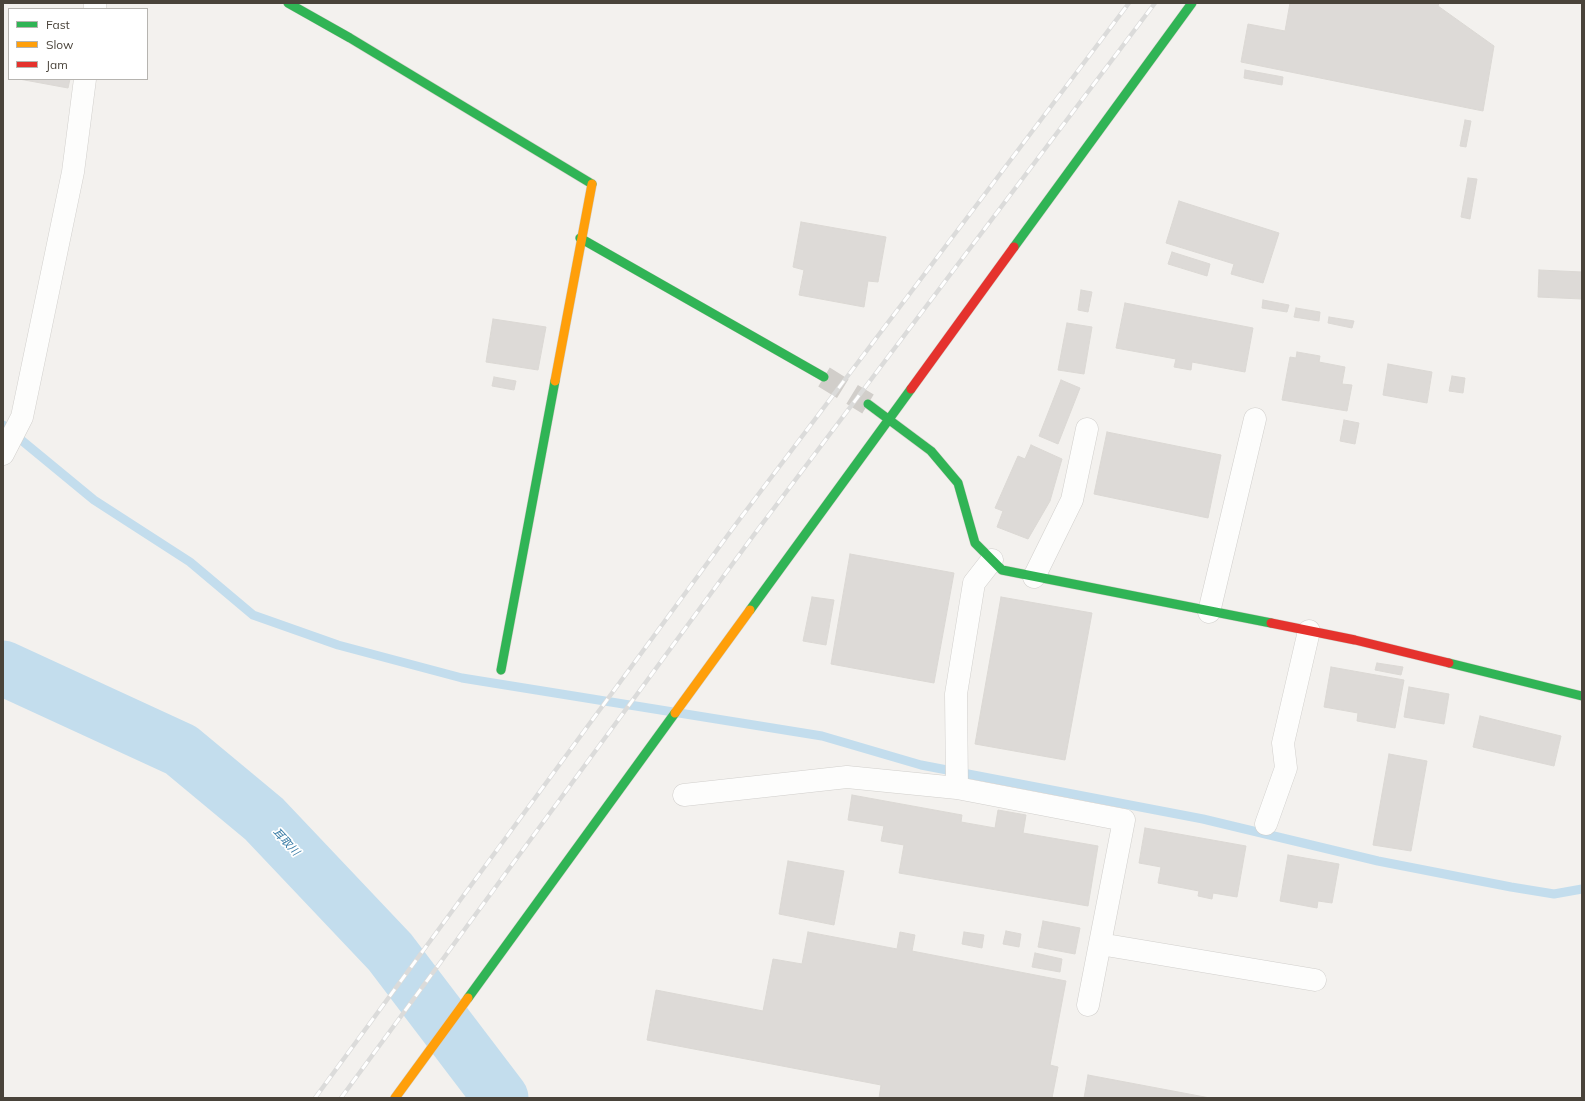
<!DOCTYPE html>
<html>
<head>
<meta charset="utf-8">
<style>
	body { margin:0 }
	#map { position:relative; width:1585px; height:1101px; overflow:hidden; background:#f3f1ee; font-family:Mulish,sans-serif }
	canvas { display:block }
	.frame { position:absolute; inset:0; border:4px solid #49433a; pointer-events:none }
	.legend { position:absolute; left:8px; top:8px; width:140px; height:72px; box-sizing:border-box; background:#fff; border:1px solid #b6b4b0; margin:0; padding:5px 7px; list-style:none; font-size:12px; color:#49433a }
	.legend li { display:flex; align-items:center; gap:8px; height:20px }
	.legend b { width:20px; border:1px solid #b6b4b0 }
</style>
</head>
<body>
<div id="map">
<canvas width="1585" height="1101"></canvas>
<div class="frame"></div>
<ul class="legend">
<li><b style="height:5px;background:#30b455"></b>Fast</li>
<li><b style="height:5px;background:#ff9f0a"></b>Slow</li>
<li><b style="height:5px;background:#e5322d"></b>Jam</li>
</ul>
</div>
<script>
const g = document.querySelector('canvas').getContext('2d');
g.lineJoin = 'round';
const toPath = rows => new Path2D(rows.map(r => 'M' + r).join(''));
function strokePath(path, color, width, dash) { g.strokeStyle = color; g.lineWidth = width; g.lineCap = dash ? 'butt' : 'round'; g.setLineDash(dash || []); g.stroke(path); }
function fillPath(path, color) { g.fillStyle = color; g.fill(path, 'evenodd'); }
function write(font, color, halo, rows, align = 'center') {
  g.font = font + ' Mulish,"Noto Sans JP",sans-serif'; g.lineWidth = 3.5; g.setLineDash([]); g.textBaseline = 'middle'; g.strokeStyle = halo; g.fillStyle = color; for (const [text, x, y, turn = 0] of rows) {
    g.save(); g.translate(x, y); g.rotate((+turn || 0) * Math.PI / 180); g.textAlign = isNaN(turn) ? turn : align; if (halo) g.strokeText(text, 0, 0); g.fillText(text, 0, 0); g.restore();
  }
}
strokePath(toPath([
	[3,425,94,500,190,562,253,615,338,645,462,678,822,736,921,765,1203,819,1378,861,1511,887,1554,894,1582,889]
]), '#c3dded', 9);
strokePath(toPath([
	[3,668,181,750,264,819,390,952,501,1098]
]), '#c3dded', 55);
const building = toPath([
	[1290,3,1439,3,1438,6,1494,46,1483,111,1241,62,1248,24,1285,31,1290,3],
	[1245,70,1283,77,1282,85,1244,78,1245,70],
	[19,79,70,79,68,88,19,79],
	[1465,120,1471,121,1466,147,1460,146,1465,120],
	[1468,178,1477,179,1470,219,1461,217,1468,178],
	[1179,201,1279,233,1263,283,1231,274,1234,264,1166,243,1179,201],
	[801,222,886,237,878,282,868,281,864,307,799,295,804,270,793,267,801,222],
	[1172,252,1210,264,1207,276,1168,264,1172,252],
	[1539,270,1582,272,1582,299,1538,297,1539,270],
	[1081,290,1092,292,1088,312,1078,310,1081,290],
	[1263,300,1289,305,1287,312,1262,308,1263,300],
	[1125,303,1253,328,1245,372,1192,362,1191,370,1174,367,1176,359,1116,348,1125,303],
	[1296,308,1320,312,1319,321,1294,317,1296,308],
	[1329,317,1354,321,1352,328,1328,323,1329,317],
	[493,319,546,327,538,370,486,362,493,319],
	[1067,323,1092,327,1084,374,1058,370,1067,323],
	[1297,352,1320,356,1319,362,1345,367,1342,384,1352,385,1347,411,1282,400,1290,357,1296,358,1297,352],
	[1388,364,1432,372,1427,403,1383,395,1388,364],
	[1452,376,1465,378,1463,393,1449,391,1452,376],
	[494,377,516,381,514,390,492,386,494,377],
	[1061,380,1080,388,1058,444,1039,436,1061,380],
	[1344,420,1359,423,1355,444,1340,441,1344,420],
	[1107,432,1221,455,1208,518,1094,494,1107,432],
	[1031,445,1062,459,1050,501,1028,539,997,527,1003,511,995,508,1018,456,1025,459,1031,445],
	[850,554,954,573,934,683,831,664,850,554],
	[812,597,834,600,826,645,803,641,812,597],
	[1001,597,1092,613,1065,760,975,744,1001,597],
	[1377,663,1403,667,1401,675,1375,670,1377,663],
	[1331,667,1404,680,1395,728,1357,721,1358,713,1324,707,1331,667],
	[1409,687,1449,694,1444,724,1404,717,1409,687],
	[1480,716,1561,736,1554,766,1473,747,1480,716],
	[1389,754,1427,761,1411,851,1373,845,1389,754],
	[852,795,962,815,961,822,995,828,998,810,1026,815,1023,833,1098,846,1088,906,899,873,904,845,881,841,884,826,848,820,852,795],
	[1145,828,1246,846,1237,897,1213,893,1212,899,1198,896,1199,891,1158,883,1161,867,1139,863,1145,828],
	[1288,855,1339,864,1332,903,1318,901,1317,908,1280,901,1288,855],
	[788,861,844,871,834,925,779,914,788,861],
	[1043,921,1080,928,1075,954,1038,947,1043,921],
	[1006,931,1021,934,1019,947,1003,944,1006,931],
	[808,932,897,949,900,932,915,935,912,951,1066,981,1050,1065,1058,1067,1052,1098,879,1098,881,1085,647,1040,656,990,763,1011,773,959,802,964,808,932],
	[964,932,984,935,982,948,962,944,964,932],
	[1035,953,1062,959,1060,972,1032,967,1035,953],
	[1088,1075,1210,1098,1084,1098,1088,1075]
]);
fillPath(building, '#dddad7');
strokePath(building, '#dbd8d4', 1);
strokePath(toPath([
	[824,377,868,404]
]), '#d1ceca', 22, [22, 11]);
const street = toPath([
	[95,9,95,3],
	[3,454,22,417,73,172,85,79],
	[1034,577,1072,500,1087,429],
	[1209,612,1255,419],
	[957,788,956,694,974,583,992,560],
	[684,795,847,777,957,788,1124,820,1088,1005],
	[1266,824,1286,768,1283,743,1309,631],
	[1100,944,1315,980]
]);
const fast = toPath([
	[288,3,350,38,592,184],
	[580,238,824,377],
	[1014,247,1192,3],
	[868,404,931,451,958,483,975,543,1002,570,1271,623],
	[750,610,911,389],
	[1449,663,1582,696],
	[501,670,555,381],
	[468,998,675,713]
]);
const slow = toPath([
	[555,381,592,184],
	[675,713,750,610],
	[395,1098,468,998]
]);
const jam = toPath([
	[911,389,1014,247],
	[1271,623,1355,640,1449,663]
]);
strokePath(street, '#d1cfcc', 23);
strokePath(fast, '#d2cec6', 10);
strokePath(slow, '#d2cec6', 10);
strokePath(jam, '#d2cec6', 10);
strokePath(street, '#fdfdfc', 22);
strokePath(fast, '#30b455', 9);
strokePath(slow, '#ff9f0a', 9);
strokePath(jam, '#e5322d', 9);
const rail = toPath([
	[315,1098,736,524,1129,3],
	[341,1098,753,536,1155,3]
]);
strokePath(rail, '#dbdbda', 4.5);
strokePath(rail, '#fff', 3, [9]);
write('italic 11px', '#397ca6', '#fff', [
	["耳取川",286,842,47]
]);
</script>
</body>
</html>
